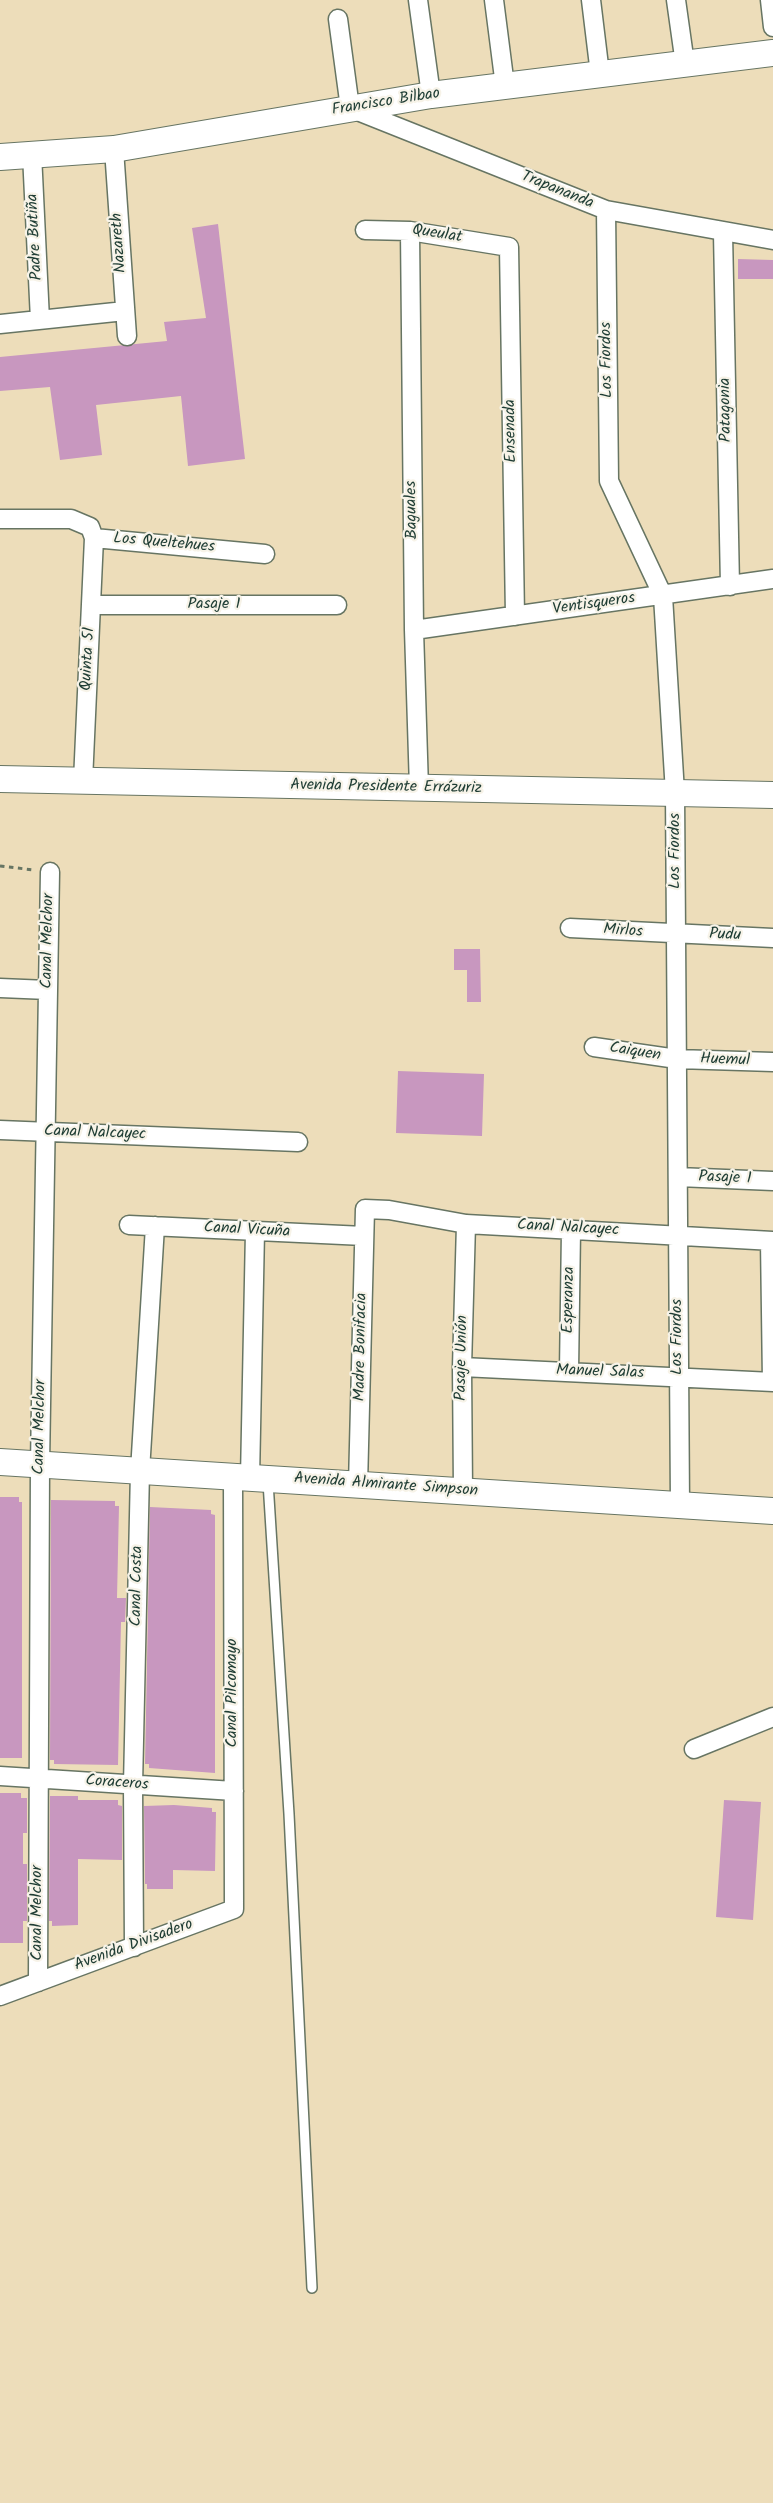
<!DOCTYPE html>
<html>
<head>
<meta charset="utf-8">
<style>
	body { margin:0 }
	canvas { display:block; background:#edddba }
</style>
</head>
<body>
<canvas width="773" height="2503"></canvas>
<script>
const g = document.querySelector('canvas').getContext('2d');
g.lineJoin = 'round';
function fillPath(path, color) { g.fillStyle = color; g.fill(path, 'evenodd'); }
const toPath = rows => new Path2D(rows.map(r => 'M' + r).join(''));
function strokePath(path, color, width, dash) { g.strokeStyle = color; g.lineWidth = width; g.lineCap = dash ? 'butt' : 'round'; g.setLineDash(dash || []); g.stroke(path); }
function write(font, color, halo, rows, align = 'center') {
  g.font = font + ' Kalam,sans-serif'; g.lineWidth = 4.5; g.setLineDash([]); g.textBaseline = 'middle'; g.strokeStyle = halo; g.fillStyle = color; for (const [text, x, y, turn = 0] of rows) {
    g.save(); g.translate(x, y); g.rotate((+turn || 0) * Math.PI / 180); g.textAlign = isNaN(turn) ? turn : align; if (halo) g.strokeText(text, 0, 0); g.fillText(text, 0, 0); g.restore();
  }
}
fillPath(toPath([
	[218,224,245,459,188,466,181,396,96,405,102,455,60,460,50,387,0,391,0,357,167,341,164,322,206,318,192,228],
	[738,259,773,260,773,279,738,279],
	[454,949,480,949,481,1002,467,1002,467,970,454,970],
	[398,1071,484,1074,482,1136,396,1133],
	[0,1497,19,1497,19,1502,22,1502,22,1758,0,1758],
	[51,1500,115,1501,115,1506,119,1506,117,1598,126,1598,125,1622,121,1622,118,1765,54,1764,54,1760,50,1760],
	[150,1507,211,1510,211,1514,215,1515,215,1773,149,1768,149,1764,145,1764],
	[0,1793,21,1793,21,1798,27,1798,27,1833,23,1833,23,1864,27,1864,27,1921,23,1921,23,1943,0,1943],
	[50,1796,78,1796,78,1800,118,1800,118,1805,122,1806,122,1860,78,1859,78,1925,52,1926,52,1921,49,1921],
	[724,1800,761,1802,753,1920,716,1917],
	[174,1805,212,1808,212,1812,216,1812,215,1871,173,1870,173,1889,147,1889,147,1884,145,1884,144,1806]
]), '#c897bf');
const lane = toPath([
	[268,1482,289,1814,312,2288]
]);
const street = toPath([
	[418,0,431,95],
	[494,0,505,86],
	[591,0,600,74],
	[676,0,685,64],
	[770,0,773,27],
	[338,19,350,108,606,210,773,240],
	[114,149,127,336],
	[32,154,40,320],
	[606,210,609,481,663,596,675,793,680,1505],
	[365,230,410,231,509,247,515,616],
	[410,231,414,630,419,788],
	[723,233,730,586],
	[0,324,125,311],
	[0,519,71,519,90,527,94,538,265,554],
	[91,605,337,605],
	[414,630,773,579],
	[83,781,94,538],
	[570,928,773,938],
	[0,988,48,990],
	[594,1047,677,1059,773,1062],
	[0,1130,298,1142],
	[678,1177,773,1181],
	[129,1225,364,1236],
	[770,1241,772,1382],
	[462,1367,773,1382],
	[569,1371,571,1230],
	[250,1478,255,1231],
	[358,1485,365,1209,389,1210,466,1224,773,1241],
	[463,1491,462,1367,466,1224],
	[694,1749,773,1717],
	[0,1776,234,1791],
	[134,1947,133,1785,140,1471,155,1226],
	[38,1982,40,1464,50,872],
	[0,1996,234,1909,233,1477]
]);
const secondary = toPath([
	[0,157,114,149,431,95,773,53],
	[0,779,773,795],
	[0,1462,773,1511]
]);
strokePath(lane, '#677563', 12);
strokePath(street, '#677563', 21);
strokePath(secondary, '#677563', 28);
strokePath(toPath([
	[0,866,34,870]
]), '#677563', 3, [4.5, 4.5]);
strokePath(lane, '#fff', 9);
strokePath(street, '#fff', 18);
strokePath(secondary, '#fff', 26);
write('16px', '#1f3d34', '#f7f3e8', [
	["Francisco Bilbao",386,103,-9],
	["Trapananda",557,191,22],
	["Queulat",437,235,9],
	["Padre Butiña",36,237,-93],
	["Nazareth",120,243,-94],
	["Los Fiordos",608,360,-91],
	["Patagonia",727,410,-91],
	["Ensenada",512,431,-91],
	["Baguales",413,510,-91],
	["Los Queltehues",164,544,5],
	["Pasaje 1",214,605],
	["Ventisqueros",594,605,-8],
	["Quinta 51",89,659,-87],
	["Avenida Presidente Errázuriz",386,788,1],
	["Los Fiordos",676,851,-90],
	["Mirlos",623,932,4],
	["Pudu",725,936,2],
	["Canal Melchor",49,941,-89],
	["Caiquen",635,1053,9],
	["Huemul",725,1061,2],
	["Canal Nalcayec",95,1134,2],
	["Pasaje 1",725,1179,2],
	["Canal Nalcayec",568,1229,3],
	["Canal Vicuña",247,1231,3],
	["Esperanza",570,1300,-89],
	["Los Fiordos",678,1337,-90],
	["Madre Bonifacia",362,1347,-89],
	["Pasaje Unión",463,1358,-89],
	["Manuel Salas",600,1373,2],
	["Canal Melchor",41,1427,-89],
	["Avenida Almirante Simpson",386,1486,4],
	["Canal Costa",138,1586,-89],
	["Canal Pilcomayo",233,1693,-90],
	["Coraceros",117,1784,4],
	["Canal Melchor",38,1913,-90],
	["Avenida Divisadero",134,1946,-20]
]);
</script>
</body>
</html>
